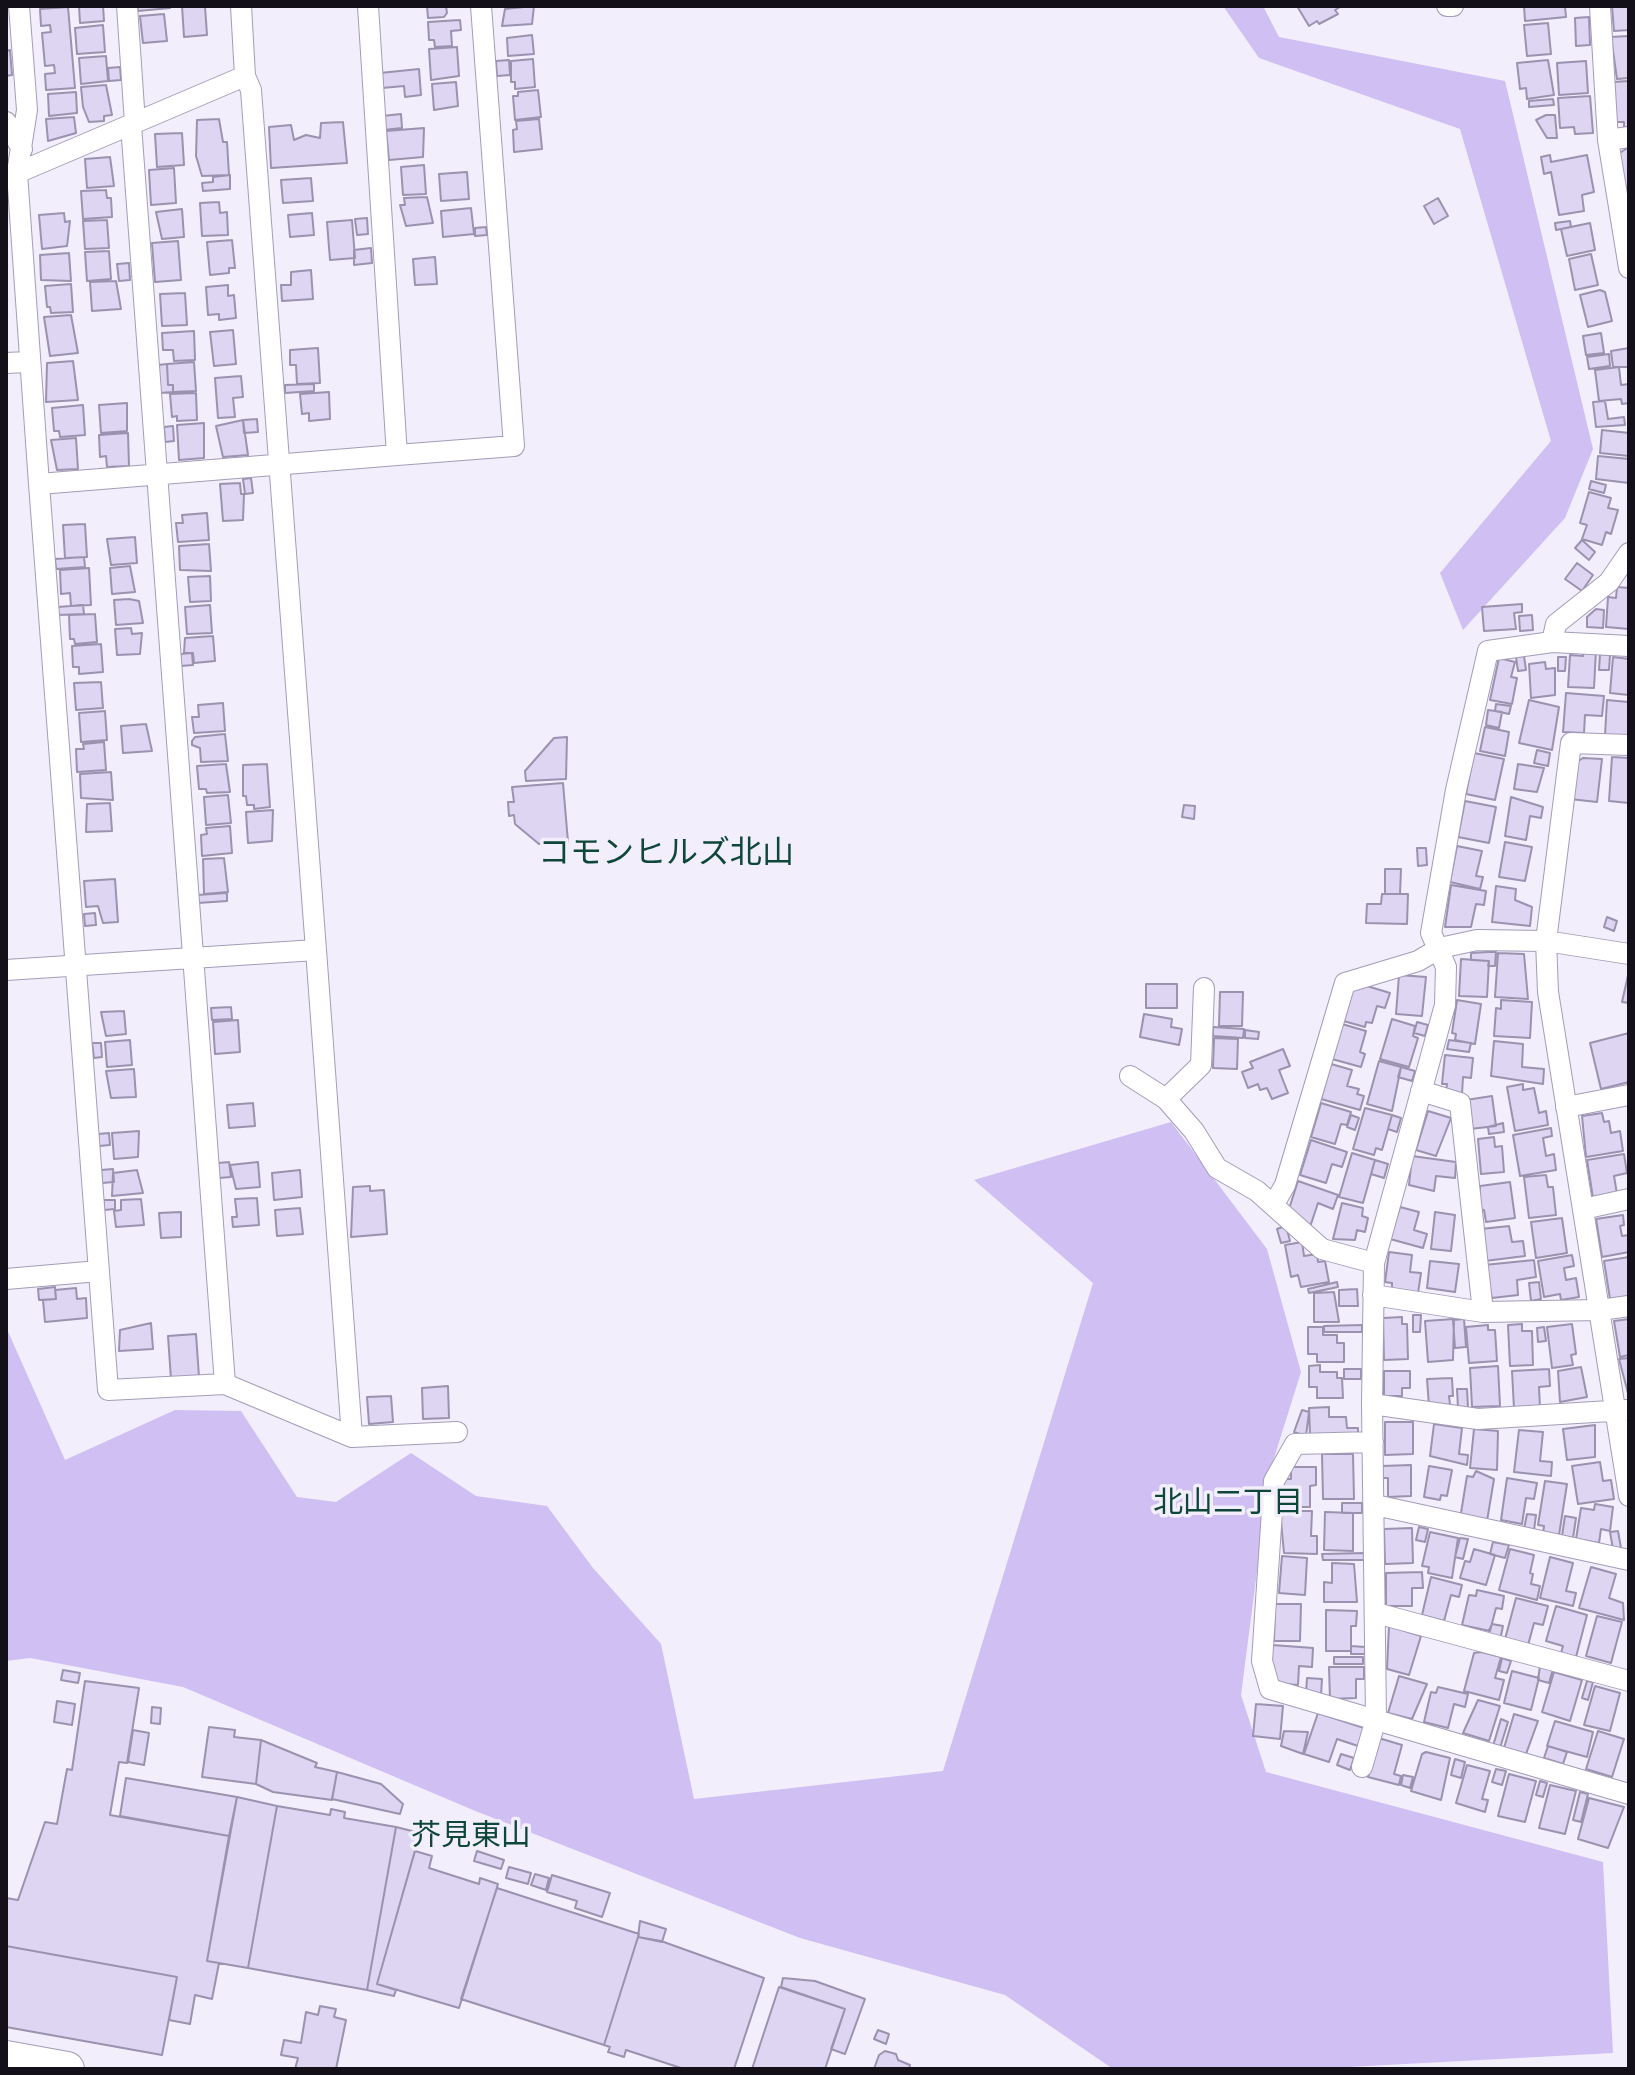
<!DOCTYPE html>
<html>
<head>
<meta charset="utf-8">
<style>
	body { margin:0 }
	#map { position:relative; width:1635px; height:2075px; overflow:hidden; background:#f2eefb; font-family:Rubik,sans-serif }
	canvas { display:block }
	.frame { position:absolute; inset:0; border:8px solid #13101a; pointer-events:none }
</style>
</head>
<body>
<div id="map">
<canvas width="1635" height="2075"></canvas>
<div class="frame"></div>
</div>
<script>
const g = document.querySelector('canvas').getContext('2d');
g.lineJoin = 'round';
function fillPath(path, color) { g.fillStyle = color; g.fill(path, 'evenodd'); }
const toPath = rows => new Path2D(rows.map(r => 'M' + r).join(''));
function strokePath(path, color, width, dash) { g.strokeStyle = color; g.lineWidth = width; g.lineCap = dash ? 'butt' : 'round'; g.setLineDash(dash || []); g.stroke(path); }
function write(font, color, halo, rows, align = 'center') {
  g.font = font + ' Rubik,"Noto Sans JP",sans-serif'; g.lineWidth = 7; g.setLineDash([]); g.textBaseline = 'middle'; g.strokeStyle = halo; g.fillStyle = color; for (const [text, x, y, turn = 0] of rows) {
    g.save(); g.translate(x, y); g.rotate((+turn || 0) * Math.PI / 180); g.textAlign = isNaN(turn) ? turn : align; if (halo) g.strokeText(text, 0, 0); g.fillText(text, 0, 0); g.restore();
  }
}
fillPath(toPath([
	[1223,6,1263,6,1279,37,1505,81,1593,449,1565,518,1463,630,1440,573,1551,441,1460,129,1259,58],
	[1171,1122,1267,1249,1301,1372,1270,1471,1241,1695,1266,1772,1603,1862,1613,2053,1310,2069,1113,2069,1005,1995,800,1938,473,1810,183,1687,30,1658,6,1661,6,1327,65,1460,175,1410,241,1411,297,1497,336,1502,411,1453,476,1496,547,1506,593,1568,661,1644,694,1799,943,1771,1093,1283,974,1180]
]), '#d0bff3');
const building = toPath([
	[79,6,103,6,104,21,80,23,79,6],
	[137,6,169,6,170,8,138,11,137,6],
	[182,6,205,6,207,35,184,37,182,6],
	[427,6,446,6,447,13,444,17,428,18,427,6],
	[534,6,532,24,502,26,505,9,534,6],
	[1297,6,1342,6,1335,10,1338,14,1319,24,1317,21,1309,26,1297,6],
	[1524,6,1565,6,1566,17,1525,21,1524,6],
	[1612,6,1629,6,1629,30,1614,31,1612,6],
	[68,7,75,88,46,90,45,74,55,73,54,65,45,66,42,33,51,32,50,25,41,26,40,9,68,7],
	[164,14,167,41,143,43,140,16,164,14],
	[1589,17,1590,45,1576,46,1575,18,1589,17],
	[460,20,461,30,451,31,452,46,435,47,434,40,429,40,428,22,460,20],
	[1548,23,1551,54,1527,56,1524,25,1548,23],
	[103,25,105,52,77,54,75,28,103,25],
	[532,35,534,54,508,56,507,38,532,35],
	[1629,36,1629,78,1617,79,1611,37,1629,36],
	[457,47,459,76,431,80,429,49,457,47],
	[10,50,12,75,6,76,6,51,10,50],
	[106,56,108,81,81,84,79,58,106,56],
	[533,59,535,87,515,89,515,82,511,82,511,61,533,59],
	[509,60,510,75,497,76,496,61,509,60],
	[1548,60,1554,95,1527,99,1526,88,1520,89,1517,63,1548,60],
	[1586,61,1588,93,1559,95,1557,63,1586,61],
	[120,67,121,80,109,81,108,68,120,67],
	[419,69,421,95,405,97,404,86,382,88,380,73,419,69],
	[1629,81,1629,127,1624,127,1624,122,1616,122,1613,82,1629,81],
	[456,82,458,106,434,110,432,84,456,82],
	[106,85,112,115,104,116,104,121,89,122,83,107,81,87,106,85],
	[538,90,541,117,515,120,513,96,518,96,518,92,538,90],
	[76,92,77,113,49,116,48,94,76,92],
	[1590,96,1593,133,1575,134,1574,127,1560,128,1558,98,1590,96],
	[1553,99,1554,105,1529,107,1529,101,1553,99],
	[401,114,402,128,383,130,382,116,401,114],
	[1546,115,1555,115,1557,138,1547,138,1536,120,1546,115],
	[74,117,76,133,48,141,46,119,74,117],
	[219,119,223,142,227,142,229,175,202,176,196,156,197,120,219,119],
	[539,119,542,149,514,152,513,130,517,129,516,121,539,119],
	[343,122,347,163,271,168,269,127,291,125,294,140,306,135,320,138,321,123,343,122],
	[424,128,423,157,389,160,386,131,424,128],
	[182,133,184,165,157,167,155,134,182,133],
	[1629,147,1629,186,1625,187,1618,154,1629,147],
	[1550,155,1551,162,1587,155,1594,192,1582,195,1584,211,1559,215,1551,172,1544,174,1541,157,1550,155],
	[110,157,114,186,87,188,85,159,110,157],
	[424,165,426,194,403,195,401,167,424,165],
	[174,168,176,203,151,205,149,170,174,168],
	[467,172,469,199,441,201,439,174,467,172],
	[230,175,230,189,203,191,202,183,213,182,213,177,230,175],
	[311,178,313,201,283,203,281,180,311,178],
	[106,190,107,198,111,198,112,217,83,219,81,191,106,190],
	[427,197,433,223,406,226,400,205,405,205,404,198,427,197],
	[1438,198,1448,216,1434,224,1424,206,1438,198],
	[219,202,220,213,227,212,228,235,202,236,200,203,219,202],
	[471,208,474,234,443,237,441,211,471,208],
	[182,209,184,237,162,239,156,212,182,209],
	[64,213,65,222,70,221,67,246,42,249,39,215,64,213],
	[312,213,314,235,290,237,288,215,312,213],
	[367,218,368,234,357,235,355,219,367,218],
	[107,220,109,248,85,249,83,221,107,220],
	[352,220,355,258,330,260,327,222,352,220],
	[1570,221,1571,227,1556,230,1555,223,1570,221],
	[1590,223,1595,250,1567,256,1561,229,1590,223],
	[486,227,487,235,475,236,475,228,486,227],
	[232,240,235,268,229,268,229,273,210,275,207,242,232,240],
	[178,241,181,280,155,282,152,243,178,241],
	[371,248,372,263,354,265,354,250,371,248],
	[109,251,111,279,87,281,85,252,109,251],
	[69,253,71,281,41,280,40,255,69,253],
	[1591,254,1598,285,1575,290,1569,259,1591,254],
	[435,257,437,284,415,285,413,259,435,257],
	[129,263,130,280,119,281,117,264,129,263],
	[311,270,313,299,282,301,281,285,291,285,291,272,311,270],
	[116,281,121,309,92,311,90,282,116,281],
	[71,284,73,312,51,313,50,307,47,307,45,286,71,284],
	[228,285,228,296,234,295,236,318,219,320,219,314,208,315,206,287,228,285],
	[1600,290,1605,292,1612,321,1588,327,1580,295,1600,290],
	[185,293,187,325,162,326,160,294,185,293],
	[71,315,78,353,50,356,44,317,71,315],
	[233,330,236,364,214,366,210,332,233,330],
	[194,331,195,360,174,361,173,350,163,350,162,333,194,331],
	[1601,333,1604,353,1586,355,1583,336,1601,333],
	[318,348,320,383,297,384,296,365,290,365,290,350,318,348],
	[1629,348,1629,367,1613,367,1611,351,1629,348],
	[1609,354,1610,366,1589,369,1587,357,1609,354],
	[73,361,78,400,46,402,47,363,73,361],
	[194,362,196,391,173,392,173,385,168,385,167,364,194,362],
	[167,364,168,385,173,385,173,392,160,393,158,365,167,364],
	[1619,367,1621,385,1629,384,1629,403,1622,404,1621,399,1599,401,1595,370,1619,367],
	[241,376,243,397,233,398,235,417,218,418,215,378,241,376],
	[314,384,314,391,285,393,285,385,314,384],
	[329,392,330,419,309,421,309,413,302,414,300,394,329,392],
	[196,393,197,420,177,421,177,416,172,417,170,394,196,393],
	[1605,401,1608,419,1624,417,1625,425,1596,427,1593,402,1605,401],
	[127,403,127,431,101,433,99,405,127,403],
	[83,405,85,435,60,437,59,431,54,431,52,408,83,405],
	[257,419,258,432,244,433,243,420,257,419],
	[243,420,248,455,223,457,216,426,243,420],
	[204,423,204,458,179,460,177,425,204,423],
	[173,426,174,441,165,442,164,427,173,426],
	[1602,430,1629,433,1629,456,1600,453,1602,430],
	[128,433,129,466,107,467,106,456,100,457,99,435,128,433],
	[76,438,78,469,57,470,51,440,76,438],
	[1598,456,1629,459,1629,483,1596,479,1598,456],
	[251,478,253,493,245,494,243,479,251,478],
	[1591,481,1606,485,1604,493,1589,489,1591,481],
	[240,483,241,494,244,494,243,520,223,521,220,484,240,483],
	[1589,492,1611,498,1608,508,1618,510,1611,534,1606,532,1602,545,1582,539,1587,525,1580,523,1589,492],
	[207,513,209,540,178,542,176,523,183,523,182,515,207,513],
	[85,524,87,557,65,558,63,525,85,524],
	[135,537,137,563,111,565,107,539,135,537],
	[1582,540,1595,552,1589,560,1575,548,1582,540],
	[209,544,211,571,180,570,179,546,209,544],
	[84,557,85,567,56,569,55,559,84,557],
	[1577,563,1593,575,1582,591,1565,579,1577,563],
	[130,566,135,592,112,594,110,568,130,566],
	[89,568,91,605,71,606,70,593,61,594,60,570,89,568],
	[210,576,211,601,190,602,188,577,210,576],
	[1617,587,1629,588,1629,629,1606,627,1608,597,1616,598,1617,587],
	[129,599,139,601,143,623,116,625,114,600,129,599],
	[1522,604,1522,612,1514,613,1516,629,1484,631,1482,607,1522,604],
	[83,605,84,614,58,615,58,607,83,605],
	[210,605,212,633,187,634,185,607,210,605],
	[1596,609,1604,610,1603,628,1587,627,1587,617,1596,609],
	[95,614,97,642,75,644,74,639,70,639,69,615,95,614],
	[1532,615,1533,630,1520,631,1519,616,1532,615],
	[131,628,132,634,142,633,140,654,117,655,115,629,131,628],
	[213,636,215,661,194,663,193,653,184,653,185,638,213,636],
	[101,644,103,672,79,674,79,667,73,667,72,646,101,644],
	[1584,650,1596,650,1594,688,1568,687,1570,655,1583,656,1584,650],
	[192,653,193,665,181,666,180,654,192,653],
	[1600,654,1610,655,1609,670,1599,670,1600,654],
	[1524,656,1526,670,1518,671,1516,657,1524,656],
	[1558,657,1566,657,1565,671,1558,671,1558,657],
	[1613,657,1629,659,1629,695,1610,693,1613,657],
	[1499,658,1515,662,1511,677,1517,678,1512,704,1490,700,1499,658],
	[1545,662,1546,669,1555,668,1555,695,1531,698,1529,664,1545,662],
	[101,682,103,708,76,710,74,683,101,682],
	[1566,693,1604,696,1602,716,1585,715,1584,733,1563,732,1566,693],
	[1529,700,1559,707,1552,750,1519,743,1529,700],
	[1607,700,1628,702,1629,736,1605,735,1607,700],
	[223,703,225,731,194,733,192,717,199,717,198,705,223,703],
	[1496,704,1511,706,1509,714,1495,711,1496,704],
	[1488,710,1502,712,1499,728,1486,725,1488,710],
	[105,711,107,740,81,742,79,713,105,711],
	[146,724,152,751,123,753,121,726,146,724],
	[1485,727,1509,732,1505,756,1480,751,1485,727],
	[225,734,228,761,201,762,200,748,192,745,192,741,195,737,225,734],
	[567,737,566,779,526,781,525,771,554,738,567,737],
	[104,742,106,770,77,772,76,749,84,749,83,744,104,742],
	[1537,750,1550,753,1548,766,1534,763,1537,750],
	[1474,753,1504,759,1495,800,1466,794,1474,753],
	[1612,757,1629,758,1629,803,1609,801,1612,757],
	[1583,758,1602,759,1597,802,1570,799,1574,764,1583,758],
	[226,764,230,792,207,793,206,789,199,789,197,766,226,764],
	[267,764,270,807,254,809,254,805,247,805,246,796,243,796,243,765,267,764],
	[1518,764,1544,768,1537,792,1514,789,1518,764],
	[111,772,113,800,81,798,80,774,111,772],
	[563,783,568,842,539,844,515,824,514,815,509,816,508,802,514,802,512,787,563,783],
	[228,795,231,823,206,825,204,797,228,795],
	[1511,797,1543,807,1541,818,1530,816,1526,840,1505,836,1511,797],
	[1465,801,1496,807,1489,843,1458,837,1465,801],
	[110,803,112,831,86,832,87,804,110,803],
	[1184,805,1195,806,1194,819,1182,817,1184,805],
	[273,810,272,841,248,843,246,812,273,810],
	[230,826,232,853,202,856,201,835,207,834,206,828,230,826],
	[1505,842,1532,847,1525,881,1499,877,1505,842],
	[1457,846,1482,851,1476,876,1483,877,1480,889,1450,882,1457,846],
	[1417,848,1426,848,1427,865,1418,866,1417,848],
	[224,858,228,892,204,894,203,859,224,858],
	[1385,869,1401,869,1400,894,1385,894,1385,869],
	[115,879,118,922,103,923,98,906,86,907,84,881,115,879],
	[1451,885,1486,891,1484,905,1476,904,1471,927,1445,927,1451,885],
	[1496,886,1516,889,1515,900,1532,907,1530,926,1492,922,1496,886],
	[227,893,227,901,198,903,197,895,227,893],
	[1382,894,1408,894,1407,924,1366,923,1367,904,1381,904,1382,894],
	[95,913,96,925,85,926,84,914,95,913],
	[1607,917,1617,921,1614,931,1604,927,1607,917],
	[1488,952,1496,952,1495,966,1488,966,1489,961,1471,960,1471,953,1488,952],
	[1498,953,1524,954,1528,999,1495,997,1498,953],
	[1461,959,1489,961,1487,997,1459,996,1461,959],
	[1629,971,1629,1003,1622,1002,1629,971],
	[1399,975,1426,977,1422,1016,1396,1014,1399,975],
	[1146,984,1177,984,1177,1008,1146,1008,1146,984],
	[1367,986,1390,993,1385,1008,1377,1006,1372,1023,1366,1022,1365,1027,1340,1020,1349,988,1367,986],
	[1220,992,1243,992,1242,1026,1219,1026,1220,992],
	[1457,1000,1481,1004,1475,1044,1455,1040,1456,1034,1452,1033,1457,1000],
	[1501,1000,1532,1002,1530,1038,1494,1036,1496,1008,1501,1009,1501,1000],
	[231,1007,232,1019,212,1020,211,1008,231,1007],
	[124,1011,126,1034,106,1036,101,1012,124,1011],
	[1144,1014,1172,1019,1171,1027,1182,1029,1179,1045,1140,1037,1144,1014],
	[1392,1019,1415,1026,1413,1036,1418,1038,1409,1067,1380,1059,1392,1019],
	[238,1020,240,1052,215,1054,213,1022,238,1020],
	[1417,1022,1428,1025,1425,1036,1414,1033,1417,1022],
	[1342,1024,1366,1031,1360,1052,1365,1054,1361,1067,1332,1059,1342,1024],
	[1213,1027,1244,1029,1243,1038,1213,1036,1213,1027],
	[1245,1030,1259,1032,1258,1039,1245,1038,1245,1030],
	[1629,1033,1629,1082,1601,1089,1590,1043,1629,1033],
	[1214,1038,1238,1039,1237,1069,1213,1068,1214,1038],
	[130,1040,132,1065,107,1067,105,1042,130,1040],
	[1449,1040,1471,1043,1469,1052,1447,1049,1449,1040],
	[1494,1041,1523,1044,1522,1067,1544,1069,1543,1084,1491,1076,1494,1041],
	[92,1043,101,1043,102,1057,94,1058,92,1043],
	[1283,1049,1290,1066,1279,1070,1288,1093,1272,1099,1267,1088,1260,1090,1258,1084,1248,1088,1242,1072,1253,1068,1250,1062,1283,1049],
	[1445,1055,1473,1058,1471,1078,1463,1077,1462,1094,1446,1092,1447,1084,1442,1084,1445,1055],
	[1379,1061,1401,1067,1392,1111,1367,1104,1379,1061],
	[1331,1064,1352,1070,1347,1086,1359,1089,1357,1094,1364,1096,1360,1110,1321,1099,1331,1064],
	[1401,1067,1415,1071,1412,1081,1398,1077,1401,1067],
	[134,1069,136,1097,111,1098,106,1071,134,1069],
	[1523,1084,1523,1090,1534,1088,1539,1113,1546,1111,1548,1125,1515,1131,1507,1087,1523,1084],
	[1492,1096,1496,1126,1470,1129,1466,1100,1492,1096],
	[253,1103,255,1126,229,1128,227,1105,253,1103],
	[1321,1103,1351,1112,1347,1125,1341,1124,1335,1144,1311,1137,1321,1103],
	[1365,1108,1392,1115,1382,1150,1376,1148,1374,1155,1353,1149,1365,1108],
	[1428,1111,1451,1118,1436,1156,1416,1150,1428,1111],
	[1602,1113,1604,1122,1609,1121,1611,1133,1620,1131,1623,1151,1586,1157,1582,1116,1602,1113],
	[1351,1115,1359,1118,1355,1130,1347,1127,1351,1115],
	[1392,1115,1401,1118,1397,1132,1388,1129,1392,1115],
	[1503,1123,1504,1132,1489,1134,1488,1127,1503,1123],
	[1551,1128,1552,1136,1543,1138,1546,1156,1554,1154,1556,1170,1520,1176,1513,1135,1551,1128],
	[139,1131,138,1157,114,1159,112,1133,139,1131],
	[109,1133,110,1145,99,1146,98,1134,109,1133],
	[1494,1137,1495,1147,1502,1146,1504,1172,1481,1174,1478,1139,1494,1137],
	[1311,1140,1347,1152,1342,1167,1332,1164,1326,1183,1300,1175,1311,1140],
	[1352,1153,1375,1160,1363,1203,1339,1197,1352,1153],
	[1624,1154,1627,1173,1614,1176,1617,1194,1593,1198,1587,1160,1624,1154],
	[1412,1156,1456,1162,1455,1178,1436,1176,1434,1191,1409,1185,1412,1156],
	[1375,1160,1388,1164,1384,1178,1371,1174,1375,1160],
	[229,1162,231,1177,219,1178,218,1163,229,1162],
	[258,1162,260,1187,236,1189,230,1165,258,1162],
	[113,1169,114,1182,102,1183,101,1170,113,1169],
	[137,1170,143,1193,112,1196,113,1173,137,1170],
	[300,1170,302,1197,274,1200,272,1173,300,1170],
	[1546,1175,1548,1187,1553,1187,1556,1215,1529,1218,1524,1177,1546,1175],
	[1298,1181,1338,1195,1333,1209,1318,1203,1310,1227,1289,1209,1298,1181],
	[1510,1182,1515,1218,1486,1222,1484,1210,1479,1211,1480,1186,1510,1182],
	[370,1186,370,1191,384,1190,387,1234,351,1237,353,1187,370,1186],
	[257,1198,259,1225,233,1227,232,1217,237,1217,235,1199,257,1198],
	[141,1199,144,1225,116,1227,114,1211,121,1210,121,1200,141,1199],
	[104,1200,115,1200,115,1209,104,1210,104,1200],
	[1342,1203,1363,1208,1362,1216,1368,1218,1365,1232,1357,1230,1355,1240,1333,1239,1342,1203],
	[1400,1207,1419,1212,1414,1230,1427,1234,1423,1248,1390,1239,1400,1207],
	[300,1208,303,1234,277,1236,275,1210,300,1208],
	[181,1212,181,1237,161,1238,159,1213,181,1212],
	[1435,1212,1455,1215,1451,1251,1431,1249,1435,1212],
	[1623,1215,1624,1225,1620,1226,1622,1236,1629,1235,1629,1252,1602,1257,1596,1219,1623,1215],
	[1562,1218,1567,1253,1536,1258,1531,1222,1562,1218],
	[1286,1226,1290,1241,1281,1243,1277,1229,1286,1226],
	[1509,1226,1512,1242,1523,1241,1525,1256,1485,1261,1481,1229,1509,1226],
	[1302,1242,1304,1256,1317,1254,1318,1262,1325,1261,1329,1282,1301,1287,1298,1275,1291,1277,1285,1245,1302,1242],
	[1389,1252,1412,1255,1410,1272,1421,1273,1418,1293,1392,1290,1392,1283,1385,1282,1389,1252],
	[1572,1255,1574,1266,1564,1268,1566,1280,1576,1278,1579,1297,1561,1300,1560,1294,1544,1297,1538,1261,1572,1255],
	[1629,1257,1629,1296,1610,1299,1604,1261,1629,1257],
	[1534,1260,1536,1277,1517,1280,1518,1295,1492,1298,1484,1265,1534,1260],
	[1430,1261,1459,1264,1455,1292,1427,1288,1430,1261],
	[1337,1282,1338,1287,1309,1293,1308,1289,1337,1282],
	[1539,1282,1541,1299,1531,1301,1529,1283,1539,1282],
	[55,1287,56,1299,39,1300,38,1289,55,1287],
	[76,1288,77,1299,86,1298,87,1318,45,1322,43,1300,56,1299,55,1290,76,1288],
	[1357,1289,1358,1306,1339,1306,1339,1290,1357,1289],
	[1334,1292,1339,1322,1314,1322,1314,1293,1334,1292],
	[1413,1315,1421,1315,1420,1332,1413,1332,1413,1315],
	[1402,1317,1402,1324,1407,1324,1408,1359,1384,1360,1383,1318,1402,1317],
	[1454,1319,1453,1360,1428,1362,1425,1321,1454,1319],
	[1464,1319,1466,1347,1455,1348,1453,1320,1464,1319],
	[1629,1319,1629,1355,1620,1357,1614,1321,1629,1319],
	[151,1323,153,1349,119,1351,120,1330,151,1323],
	[1522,1324,1522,1331,1532,1331,1533,1365,1510,1366,1508,1325,1522,1324],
	[1572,1324,1576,1354,1571,1355,1573,1365,1552,1368,1547,1327,1572,1324],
	[1362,1325,1362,1332,1324,1332,1324,1326,1362,1325],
	[1488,1325,1488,1330,1495,1330,1497,1361,1469,1363,1466,1327,1488,1325],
	[1308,1327,1323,1327,1323,1335,1337,1335,1337,1343,1344,1343,1344,1362,1317,1362,1317,1354,1308,1354,1308,1327],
	[1544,1327,1546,1341,1538,1342,1537,1328,1544,1327],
	[196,1334,199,1377,171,1379,168,1336,196,1334],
	[1629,1358,1629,1397,1619,1359,1629,1358],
	[1320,1365,1320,1372,1337,1372,1337,1378,1342,1378,1343,1398,1317,1398,1317,1387,1309,1387,1309,1366,1320,1365],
	[1498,1366,1500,1406,1472,1407,1470,1368,1498,1366],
	[1581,1367,1587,1397,1560,1402,1558,1371,1581,1367],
	[1344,1369,1361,1369,1361,1379,1344,1379,1344,1369],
	[1549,1369,1550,1386,1539,1387,1540,1408,1514,1409,1512,1371,1549,1369],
	[1384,1371,1410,1371,1410,1388,1402,1388,1402,1396,1384,1396,1384,1371],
	[1452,1378,1453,1396,1449,1396,1450,1405,1429,1406,1427,1379,1452,1378],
	[448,1386,449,1418,423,1419,422,1388,448,1386],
	[1457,1389,1467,1389,1468,1408,1458,1408,1457,1389],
	[391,1396,393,1422,369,1424,367,1397,391,1396],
	[1329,1407,1329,1417,1346,1417,1347,1428,1358,1428,1358,1434,1310,1435,1309,1408,1329,1407],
	[1302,1410,1309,1412,1306,1436,1294,1432,1302,1410],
	[1385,1422,1413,1422,1413,1454,1385,1455,1385,1422],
	[1434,1424,1462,1428,1459,1454,1468,1455,1467,1465,1430,1456,1434,1424],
	[1595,1425,1595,1457,1567,1460,1563,1429,1595,1425],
	[1474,1429,1498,1431,1497,1470,1470,1468,1474,1429],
	[1519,1430,1543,1432,1540,1461,1552,1462,1551,1476,1514,1472,1519,1430],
	[1322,1454,1353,1454,1354,1499,1323,1499,1322,1454],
	[1600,1462,1603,1481,1611,1480,1614,1499,1578,1504,1572,1466,1600,1462],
	[1411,1465,1411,1496,1388,1497,1388,1478,1382,1478,1382,1466,1411,1465],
	[1429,1466,1452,1470,1447,1496,1441,1495,1440,1500,1424,1497,1429,1466],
	[1291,1467,1316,1467,1316,1485,1310,1486,1310,1507,1282,1507,1283,1479,1291,1479,1291,1467],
	[1476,1471,1494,1479,1487,1521,1463,1517,1461,1513,1467,1476,1473,1477,1476,1471],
	[1507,1478,1537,1483,1534,1499,1526,1498,1522,1524,1501,1520,1507,1478],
	[1545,1481,1567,1484,1559,1535,1543,1533,1544,1526,1538,1525,1545,1481],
	[1342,1503,1362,1503,1362,1513,1342,1513,1342,1503],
	[1595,1504,1613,1507,1610,1531,1601,1529,1599,1543,1576,1539,1581,1508,1594,1510,1595,1504],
	[1280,1511,1312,1511,1311,1536,1317,1536,1317,1554,1284,1553,1280,1511],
	[1325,1512,1353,1513,1353,1551,1324,1550,1325,1512],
	[1527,1514,1536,1515,1534,1530,1524,1529,1527,1514],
	[1565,1516,1576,1518,1573,1538,1562,1536,1565,1516],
	[1419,1527,1428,1529,1425,1542,1416,1540,1419,1527],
	[1412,1528,1413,1563,1385,1564,1384,1529,1412,1528],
	[1618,1531,1621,1548,1613,1549,1610,1532,1618,1531],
	[1430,1532,1458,1538,1452,1578,1428,1573,1429,1567,1422,1566,1430,1532],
	[1460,1538,1468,1539,1463,1559,1455,1557,1460,1538],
	[1493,1542,1509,1545,1505,1558,1490,1554,1493,1542],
	[1474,1549,1495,1555,1486,1585,1460,1578,1465,1561,1470,1562,1474,1549],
	[1510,1549,1534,1555,1530,1573,1533,1574,1531,1584,1540,1586,1537,1600,1499,1590,1510,1549],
	[1364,1553,1364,1560,1323,1560,1322,1554,1364,1553],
	[1282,1556,1307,1558,1305,1595,1279,1593,1282,1556],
	[1550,1557,1573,1563,1566,1591,1576,1593,1573,1606,1540,1598,1550,1557],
	[1332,1563,1354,1564,1357,1602,1324,1602,1324,1582,1332,1583,1332,1563],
	[1591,1567,1616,1574,1609,1598,1623,1603,1624,1620,1579,1608,1591,1567],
	[1422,1572,1423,1588,1412,1588,1412,1606,1386,1606,1386,1573,1422,1572],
	[1431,1577,1462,1585,1459,1597,1451,1595,1444,1621,1422,1615,1431,1577],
	[1477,1590,1504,1596,1502,1609,1496,1608,1490,1631,1462,1625,1469,1595,1476,1596,1477,1590],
	[1516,1598,1548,1606,1543,1625,1534,1623,1527,1649,1504,1643,1516,1598],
	[1275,1604,1301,1604,1300,1641,1274,1641,1275,1604],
	[1556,1606,1587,1615,1576,1657,1561,1653,1563,1646,1546,1641,1556,1606],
	[1326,1610,1357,1611,1356,1626,1351,1626,1351,1651,1326,1651,1326,1610],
	[1597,1616,1622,1622,1611,1663,1586,1656,1597,1616],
	[1492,1624,1503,1626,1500,1640,1486,1637,1492,1624],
	[1389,1626,1421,1636,1409,1675,1387,1669,1389,1626],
	[1272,1645,1313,1648,1312,1667,1299,1666,1298,1685,1269,1683,1272,1645],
	[1351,1646,1365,1647,1365,1654,1351,1654,1351,1646],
	[1481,1652,1501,1657,1495,1678,1504,1680,1499,1700,1464,1691,1474,1653,1481,1652],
	[1334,1657,1363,1657,1363,1664,1334,1664,1334,1657],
	[1502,1658,1511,1661,1507,1673,1499,1671,1502,1658],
	[1540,1666,1553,1669,1549,1683,1538,1680,1540,1666],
	[1329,1667,1364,1667,1364,1679,1356,1679,1356,1698,1330,1699,1329,1667],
	[63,1670,80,1673,78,1683,61,1680,63,1670],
	[1512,1671,1539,1678,1531,1710,1504,1703,1512,1671],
	[1554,1672,1582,1680,1570,1721,1542,1712,1554,1672],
	[1399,1676,1427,1684,1412,1719,1388,1713,1399,1676],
	[1307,1678,1322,1679,1321,1695,1306,1694,1307,1678],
	[85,1681,139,1688,127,1763,119,1762,110,1815,229,1836,207,1961,219,1963,212,1999,195,1995,190,2024,169,2020,177,1977,6,1946,6,1898,18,1900,45,1822,57,1824,67,1769,72,1770,85,1681],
	[1587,1681,1593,1682,1588,1700,1582,1698,1587,1681],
	[1595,1686,1620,1693,1610,1731,1584,1725,1595,1686],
	[1438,1687,1468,1694,1465,1707,1454,1704,1448,1728,1424,1722,1431,1692,1436,1693,1438,1687],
	[1478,1700,1500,1706,1489,1741,1463,1733,1478,1700],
	[57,1701,75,1704,72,1725,54,1722,57,1701],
	[1256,1704,1283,1706,1280,1739,1253,1736,1256,1704],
	[152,1707,161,1708,160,1724,151,1723,152,1707],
	[1318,1713,1364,1728,1358,1746,1337,1739,1329,1762,1304,1754,1318,1713],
	[1514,1714,1538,1721,1526,1754,1504,1748,1514,1714],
	[1501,1719,1508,1722,1500,1748,1493,1746,1501,1719],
	[1555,1721,1593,1732,1587,1757,1547,1746,1555,1721],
	[209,1727,235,1730,234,1737,261,1740,256,1784,202,1777,209,1727],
	[133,1730,149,1733,144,1765,128,1762,133,1730],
	[1284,1731,1308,1732,1303,1754,1281,1746,1284,1731],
	[1598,1731,1624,1739,1612,1777,1586,1769,1598,1731],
	[1382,1739,1402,1745,1394,1774,1401,1776,1399,1785,1368,1777,1378,1740,1382,1739],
	[261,1740,317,1763,315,1767,337,1772,332,1800,273,1792,256,1784,261,1740],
	[1548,1746,1567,1752,1563,1764,1544,1758,1548,1746],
	[1426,1752,1450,1758,1441,1800,1411,1791,1422,1754,1426,1752],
	[1341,1754,1354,1758,1350,1770,1337,1765,1341,1754],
	[1455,1759,1465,1762,1461,1778,1451,1775,1455,1759],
	[1467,1765,1490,1771,1482,1799,1488,1800,1485,1812,1456,1803,1467,1765],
	[1496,1769,1506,1771,1502,1785,1492,1782,1496,1769],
	[337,1772,381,1784,403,1804,400,1814,332,1799,337,1772],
	[1509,1774,1536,1781,1525,1822,1498,1816,1509,1774],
	[1403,1775,1413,1777,1410,1788,1401,1785,1403,1775],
	[126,1778,237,1797,229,1836,120,1816,126,1778],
	[1540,1781,1547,1783,1543,1797,1536,1795,1540,1781],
	[1550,1785,1576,1791,1565,1834,1539,1828,1550,1785],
	[1580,1792,1588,1794,1581,1822,1573,1820,1580,1792],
	[237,1797,277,1806,248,1968,207,1961,237,1797],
	[1589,1798,1624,1807,1608,1848,1578,1839,1589,1798],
	[277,1806,330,1815,331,1809,345,1812,344,1818,396,1827,367,1990,248,1968,277,1806],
	[396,1827,420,1833,377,1984,396,1990,394,1996,367,1990,396,1827],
	[415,1851,432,1856,429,1868,479,1884,480,1878,498,1884,459,2008,377,1984,415,1851],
	[477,1851,504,1860,501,1869,474,1861,477,1851],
	[509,1867,531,1873,528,1884,506,1878,509,1867],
	[535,1874,549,1878,546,1890,531,1885,535,1874],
	[552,1875,610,1893,602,1917,575,1908,577,1901,547,1892,552,1875],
	[497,1888,639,1934,604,2045,461,1999,497,1888],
	[640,1921,666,1929,662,1942,638,1937,640,1921],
	[638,1937,661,1941,764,1978,734,2069,684,2069,626,2050,624,2057,608,2052,610,2047,604,2045,638,1937],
	[6,1946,177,1977,162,2055,6,2027,6,1946],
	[783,1978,815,1981,865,1999,845,2054,831,2049,845,2009,781,1987,783,1978],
	[779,1987,845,2009,825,2069,752,2069,779,1987],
	[320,2006,336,2009,334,2017,346,2020,336,2069,295,2069,298,2058,281,2055,284,2040,301,2043,306,2012,318,2015,320,2006],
	[878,2030,889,2034,886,2044,874,2039,878,2030],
	[885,2051,896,2054,898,2060,910,2065,909,2069,874,2069,879,2055,885,2051]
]);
fillPath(building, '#ded5f2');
strokePath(building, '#9a92ae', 2);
const minor = toPath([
	[19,6,27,110,17,173,39,484,397,455],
	[127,6,135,123],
	[368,6,397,455,514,446,481,6],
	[1447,6,1453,6],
	[1600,6,1608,140,1629,268],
	[245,76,251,90,316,950],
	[6,122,22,149],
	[1608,140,1629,137],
	[7,174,17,173,245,76,241,6],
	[6,363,28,362],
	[39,484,108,1390,225,1384,131,125],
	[1552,642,1556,624,1609,582,1629,553],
	[1629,745,1571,743,1546,941,1548,992,1629,1496],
	[6,970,316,950,352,1437,225,1384],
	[1130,1076,1166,1099,1194,1131,1217,1168,1257,1191,1322,1249,1374,1263],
	[1421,1091,1460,1103,1483,1312],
	[1166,1099,1201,1065,1204,988],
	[1566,1107,1629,1095],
	[1274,1204,1285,1185,1345,983,1418,961,1440,948,1477,940,1546,941,1629,954],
	[1583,1209,1629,1199],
	[6,1279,99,1271],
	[1373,1295,1483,1312,1600,1310,1629,1306],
	[1372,1404,1478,1419,1627,1410],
	[352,1437,457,1432],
	[1373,1442,1295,1444,1274,1481,1262,1661,1270,1689,1629,1794],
	[1375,1505,1629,1560],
	[1376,1613,1629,1681],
	[1362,1767,1376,1719,1372,1404,1374,1263,1445,1005,1446,967,1431,933,1456,790,1488,651,1552,642,1629,646]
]);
const trunk = toPath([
	[6,2058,67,2069]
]);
strokePath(minor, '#a49cb8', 22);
strokePath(trunk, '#a49cb8', 36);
strokePath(minor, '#fff', 20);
strokePath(trunk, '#fff', 34);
write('30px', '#0e463a', '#f2eefb', [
	["北山二丁目",1228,1503],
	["芥見東山",471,1836]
]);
write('32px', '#0e463a', '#f2eefb', [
	["コモンヒルズ北山",666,854]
]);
</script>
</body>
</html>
